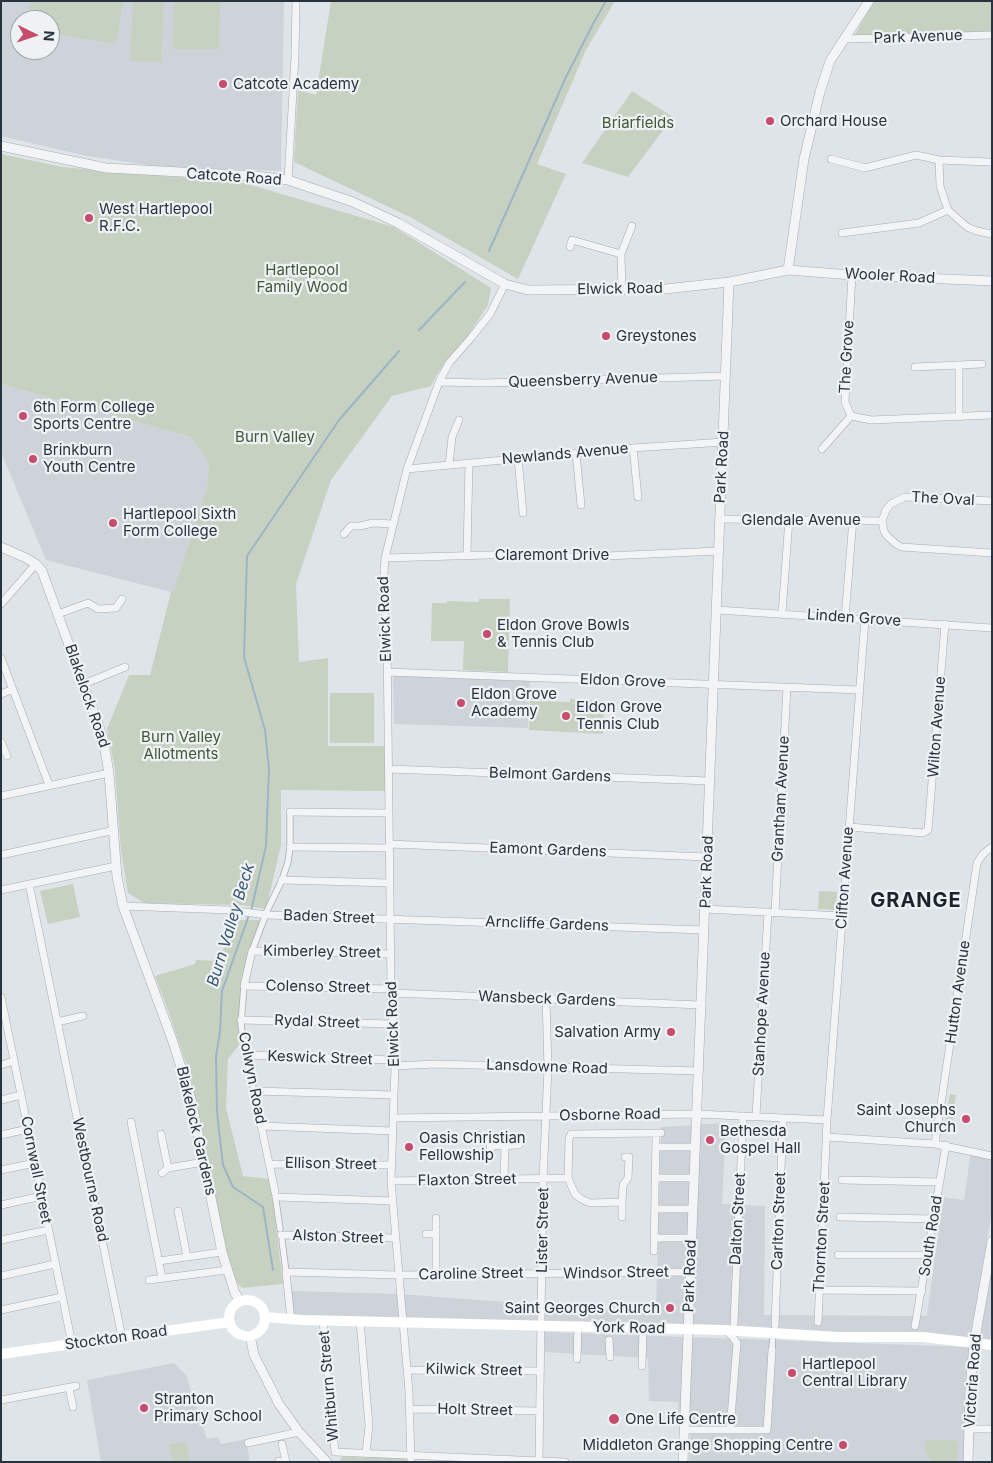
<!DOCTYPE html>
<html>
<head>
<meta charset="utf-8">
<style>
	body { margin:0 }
	#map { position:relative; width:993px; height:1463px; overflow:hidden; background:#dfe4e8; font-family:Inter,sans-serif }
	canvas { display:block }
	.frame { position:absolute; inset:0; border:2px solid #29333e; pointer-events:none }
	.north { position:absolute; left:10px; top:10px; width:50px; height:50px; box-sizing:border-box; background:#eff2f5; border:1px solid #a0a6ac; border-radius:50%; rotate:94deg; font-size:14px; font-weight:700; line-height:20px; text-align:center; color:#29333e }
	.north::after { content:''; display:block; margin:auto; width:18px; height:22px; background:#c74b6a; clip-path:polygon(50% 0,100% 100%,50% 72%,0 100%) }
</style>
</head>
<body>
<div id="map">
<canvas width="993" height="1463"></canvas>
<div class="frame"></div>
<div class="north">N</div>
</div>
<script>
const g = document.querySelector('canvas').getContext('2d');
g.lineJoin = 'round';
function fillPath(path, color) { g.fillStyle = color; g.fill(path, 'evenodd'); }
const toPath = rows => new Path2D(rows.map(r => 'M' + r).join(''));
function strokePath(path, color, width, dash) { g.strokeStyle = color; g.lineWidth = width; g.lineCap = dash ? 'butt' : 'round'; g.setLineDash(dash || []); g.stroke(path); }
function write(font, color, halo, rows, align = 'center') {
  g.font = font + ' Inter,sans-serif'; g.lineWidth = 4.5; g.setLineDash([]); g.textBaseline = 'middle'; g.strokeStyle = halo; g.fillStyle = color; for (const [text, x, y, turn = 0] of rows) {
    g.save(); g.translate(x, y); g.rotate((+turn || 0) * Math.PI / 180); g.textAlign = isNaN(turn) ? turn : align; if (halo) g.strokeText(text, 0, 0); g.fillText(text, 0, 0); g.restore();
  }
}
fillPath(toPath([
	[1,1,284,1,281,171,160,167,82,155,1,136],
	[20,20,50,20,50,50,20,50],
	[1,384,191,437,209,463,207,487,174,591,171,592,46,560,1,452],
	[393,676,530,681,528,728,394,724],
	[726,1123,722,1204,765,1206,764,1315,927,1316,943,1197,964,1200,971,1151,992,1155,992,1211,970,1339,733,1326,294,1315,291,1291,398,1294,656,1313,661,1127],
	[992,1266,992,1341,980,1340],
	[544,1332,969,1347,966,1462,689,1462,691,1422,678,1418,678,1402,649,1401,648,1358,545,1352],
	[174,1363,186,1375,207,1439,218,1437,221,1444,246,1439,250,1462,101,1462,87,1380]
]), '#ced3da');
fillPath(toPath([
	[31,1,123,1,116,44,50,33,50,20,28,20],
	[133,1,164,1,161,62,130,61],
	[174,1,220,1,219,49,173,49],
	[331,1,615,1,586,50,537,164,566,174,518,279,412,218,294,162,298,90,316,95],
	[874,1,992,1,992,32,854,36],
	[632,91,673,117,628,177,582,163],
	[1,154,62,167,244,183,394,227,491,288,488,305,464,342,439,371,431,386,392,396,331,480,296,584,299,662,328,658,328,746,384,746,387,791,281,790,281,845,266,909,241,905,144,903,128,893,121,851,115,770,107,729,129,675,150,675,171,592,174,590,207,487,209,463,191,437,1,384],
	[479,599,510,599,508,672,463,670,464,641,431,641,432,603,447,603,447,601,479,602],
	[330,693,374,693,374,743,330,743],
	[570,699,604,701,603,734,529,730,530,701,570,702],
	[73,884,80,917,48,924,40,891],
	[819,891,837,892,836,910,818,909],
	[229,920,260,920,241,985,239,1045,228,1059,226,1108,243,1176,270,1179,283,1284,242,1288,232,1277,189,1072,168,1010,155,976,195,964,196,960,220,961,227,937],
	[950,1094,956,1095,952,1124,945,1123],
	[926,1440,954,1440,958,1443,957,1462,931,1462,925,1451],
	[186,1442,190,1462,173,1462,169,1445],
	[342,1457,408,1458,408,1462,338,1462]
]), '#c7d1c1');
strokePath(toPath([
	[489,251,566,77,593,24,606,1],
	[419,330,465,282],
	[251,911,266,846,269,769,265,730,244,657,247,556,339,420,399,351],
	[249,915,222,991,220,1032,216,1056,217,1112,223,1165,233,1187,263,1207,273,1270]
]), '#9cb5c6', 2);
const pedestrian = toPath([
	[252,951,267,911,282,880,288,862,290,847,290,812],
	[244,986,241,1024,245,1055,254,1091],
	[275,1194,280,1229],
	[282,1240,286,1272],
	[772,1350,773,1332]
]);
const minor = toPath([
	[845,39,992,35],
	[831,159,865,168,916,155,939,160,940,186,948,210,967,227,977,231,992,234],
	[939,160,989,162],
	[288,180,295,56,296,1],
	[842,233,919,223,948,210],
	[570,247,572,240,621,254],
	[852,275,845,402,851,416,871,420,992,415],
	[622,289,621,254,632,226],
	[915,367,982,364],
	[439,382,485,383,726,376],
	[959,416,959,365],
	[633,448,638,497],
	[822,449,851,416],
	[576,453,581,505],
	[518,458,523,513],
	[449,465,452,437,459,420],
	[407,469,633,448,724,442],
	[992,501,905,497,891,504,886,510,882,521,884,531,887,536,896,544,901,547,992,553],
	[720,519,882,521],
	[344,534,351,526,360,526,373,523,392,524],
	[467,555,469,463],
	[385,558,523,554,562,557,584,557,719,551],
	[1,604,36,564],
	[717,610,992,628],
	[58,614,88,603,98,609,116,608,122,599],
	[782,614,789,519],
	[845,618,853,519],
	[1,658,49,785],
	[387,672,860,690],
	[84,684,125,667],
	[1,694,13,689],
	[1,742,7,756],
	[389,769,710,781],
	[1,796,109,773],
	[290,812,389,813],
	[849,827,923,833,928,830,945,624],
	[389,844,707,857],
	[290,847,389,848],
	[1,855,115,830],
	[282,880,390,883],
	[29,884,122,1337],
	[1,890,116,866],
	[123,906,229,910,267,915,704,930],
	[705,909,843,916],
	[775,912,787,687],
	[391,954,252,951,244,986,391,989],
	[391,993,702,1005],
	[1,997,72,1344],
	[241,1020,393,1024],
	[57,1022,83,1016],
	[245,1055,394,1060],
	[1,1065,14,1061],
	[395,1066,435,1064,699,1071],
	[1,1100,21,1095],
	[756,1116,768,912],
	[393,1118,697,1114,827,1120],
	[131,1122,162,1278],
	[261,1126,393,1131],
	[161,1134,168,1168],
	[1,1135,28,1129],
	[478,1135,478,1141,490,1140,491,1155],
	[827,1137,935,1144,992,1156],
	[935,1144,977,863,983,854,992,847],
	[490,1146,519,1145],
	[656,1147,695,1147],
	[625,1157,629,1157,628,1178,623,1185,622,1202,590,1203,581,1199,575,1194,568,1178,569,1139,571,1134,661,1133],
	[270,1164,391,1165],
	[1,1170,35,1163],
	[162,1173,168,1168,204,1162],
	[656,1178,694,1178],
	[504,1180,505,1146],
	[842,1180,940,1182],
	[391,1181,568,1178],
	[275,1192,254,1091,394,1095],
	[276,1197,393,1201],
	[1,1205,42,1196],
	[655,1209,693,1209],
	[178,1211,187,1257],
	[622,1217,622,1202],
	[840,1217,934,1219],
	[436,1218,436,1274],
	[426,1234,436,1234],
	[281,1235,396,1238],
	[655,1238,691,1238],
	[1,1240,48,1230],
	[654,1251,656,1137],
	[838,1255,927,1255],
	[159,1261,222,1252],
	[1,1276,55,1264],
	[149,1280,227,1270],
	[820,1290,922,1291],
	[1,1310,62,1297],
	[291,1320,286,1272,399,1275,690,1272],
	[323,1321,335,1452,565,1462],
	[360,1321,369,1425,366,1453],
	[818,1322,827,1120,865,619],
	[734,1323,743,1116],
	[775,1325,783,1118],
	[915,1326,946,1145],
	[725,1330,732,1336,737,1343,730,1430],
	[609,1340,610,1357],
	[577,1359,578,1327],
	[642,1366,643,1329],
	[408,1370,540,1371],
	[69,1388,73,1407],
	[1,1400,76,1386],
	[411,1409,540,1411],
	[969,1429,992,1429],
	[684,1430,767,1430,772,1350],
	[248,1443,299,1432],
	[282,1444,286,1462],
	[539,1460,543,1179,548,1068,546,999],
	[279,1462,279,1461],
	[411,1462,409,1392,391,1181,395,1066,391,989,387,638,383,590,385,558,407,469,439,382,449,363,471,338,490,314,505,284]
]);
const tertiary = toPath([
	[1,146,106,168,256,176,288,180,353,202,398,223,505,284,528,290,665,289,729,282,788,270,852,275,992,281],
	[788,270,804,159,820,92,830,61,869,1],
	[1,547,26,558,36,564,42,571,103,738,109,773,117,877,123,906,173,1042,191,1099,222,1252,235,1293,240,1301],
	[250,1335,254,1355,279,1404,299,1432,327,1462],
	[683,1462,729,282],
	[968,1462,970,1388,974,1344,992,1241]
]);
strokePath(pedestrian, '#a5abb2', 7);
strokePath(minor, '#a5abb2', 8);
strokePath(tertiary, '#a5abb2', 10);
strokePath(pedestrian, '#f2f4f6', 5.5);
strokePath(minor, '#f2f4f6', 7);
strokePath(tertiary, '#f2f4f6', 9);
strokePath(toPath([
	'229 1318a18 18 0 1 1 36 0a18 18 0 1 1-36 0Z',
	[265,1317,303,1320,724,1330,837,1337,923,1337,992,1345],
	[1,1354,230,1322]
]), '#fff', 10);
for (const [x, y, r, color] of [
	[223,84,5,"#c74b6a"],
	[770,121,5,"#c74b6a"],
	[89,218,5,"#c74b6a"],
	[606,336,5,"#c74b6a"],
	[23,416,5,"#c74b6a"],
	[33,459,5,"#c74b6a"],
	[113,523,5,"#c74b6a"],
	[487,634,5,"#c74b6a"],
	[461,703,5,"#c74b6a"],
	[566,716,5,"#c74b6a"],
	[671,1032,5,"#c74b6a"],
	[966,1119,5,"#c74b6a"],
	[710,1140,5,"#c74b6a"],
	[409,1147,5,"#c74b6a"],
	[670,1308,5,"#c74b6a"],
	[792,1373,5,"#c74b6a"],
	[144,1408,5,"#c74b6a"],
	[614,1419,6,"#c74b6a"],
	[843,1445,5,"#c74b6a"]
]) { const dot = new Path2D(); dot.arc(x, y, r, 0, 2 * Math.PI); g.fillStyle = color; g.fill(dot); strokePath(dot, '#eff2f5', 2); }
write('15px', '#29333e', '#eff2f5', [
	["Park Avenue",918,37,-2],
	["Catcote Road",234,177,4],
	["Wooler Road",890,276,3],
	["Elwick Road",620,289,-1],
	["The Grove",847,357,-87],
	["Queensberry Avenue",583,380,-2],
	["Newlands Avenue",565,454,-5],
	["Park Road",722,467,-87],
	["The Oval",943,499,3],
	["Glendale Avenue",801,520],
	["Claremont Drive",552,555],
	["Linden Grove",854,618,4],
	["Elwick Road",385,619,-92],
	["Eldon Grove",623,681,2],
	["Blakelock Road",87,696,71],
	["Wilton Avenue",937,727,-86],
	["Belmont Gardens",550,775,2],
	["Grantham Avenue",781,799,-87],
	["Eamont Gardens",548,850,2],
	["Park Road",707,872,-88],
	["Clifton Avenue",845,878,-86],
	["Baden Street",329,917,2],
	["Arncliffe Gardens",547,924,2],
	["Kimberley Street",322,952,1],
	["Colenso Street",318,987,1],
	["Hutton Avenue",958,992,-82],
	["Wansbeck Gardens",547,999,2],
	["Stanhope Avenue",762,1014,-87],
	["Rydal Street",317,1022,2],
	["Elwick Road",393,1024,-92],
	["Keswick Street",320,1058,2],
	["Lansdowne Road",547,1067,2],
	["Colwyn Road",252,1078,79],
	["Osborne Road",610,1115,-1],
	["Blakelock Gardens",196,1131,77],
	["Ellison Street",331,1164,1],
	["Cornwall Street",36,1170,79],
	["Westbourne Road",90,1180,78],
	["Flaxton Street",467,1180,-1],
	["Dalton Street",738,1219,-87],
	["Carlton Street",779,1221,-88],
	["Lister Street",543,1230,-89],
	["South Road",931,1236,-81],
	["Alston Street",338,1237,2],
	["Thornton Street",822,1237,-87],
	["Windsor Street",616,1273,-1],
	["Caroline Street",471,1274,-1],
	["Park Road",690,1276,-88],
	["York Road",629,1328,1],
	["Stockton Road",116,1338,-8],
	["Kilwick Street",474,1370,1],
	["Victoria Road",973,1381,-86],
	["Whitburn Street",329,1386,-95],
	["Holt Street",475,1410,1]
]);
write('15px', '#29333e', '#eff2f5', [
	["Catcote Academy",233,84],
	["Orchard House",780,121],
	["West Hartlepool",99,209],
	["R.F.C.",99,226],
	["Greystones",616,336],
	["6th Form College",33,407],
	["Sports Centre",33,424],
	["Brinkburn",43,450],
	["Youth Centre",43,467],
	["Hartlepool Sixth",123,514],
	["Form College",123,531],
	["Eldon Grove Bowls",497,625],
	["& Tennis Club",497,642],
	["Eldon Grove",471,694],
	["Academy",471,711],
	["Eldon Grove",576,707],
	["Tennis Club",576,724],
	["Salvation Army",661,1032,"right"],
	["Saint Josephs",956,1110,"right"],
	["Church",956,1127,"right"],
	["Bethesda",720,1131],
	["Gospel Hall",720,1148],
	["Oasis Christian",419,1138],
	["Fellowship",419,1155],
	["Saint Georges Church",660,1308,"right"],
	["Hartlepool",802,1364],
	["Central Library",802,1381],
	["Stranton",154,1399],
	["Primary School",154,1416],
	["One Life Centre",625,1419],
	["Middleton Grange Shopping Centre",833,1445,"right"]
], 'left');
write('15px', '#415937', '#eff2f5', [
	["Briarfields",638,123],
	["Hartlepool",302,270],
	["Family Wood",302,287],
	["Burn Valley",275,437],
	["Burn Valley",181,737],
	["Allotments",181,754]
]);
write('italic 16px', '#355570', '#eff2f5', [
	["Burn Valley Beck",231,925,-73]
]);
g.letterSpacing = '1px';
write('bold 20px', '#1b242f', '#eff2f5', [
	["GRANGE",916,901]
]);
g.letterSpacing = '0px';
</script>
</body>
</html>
